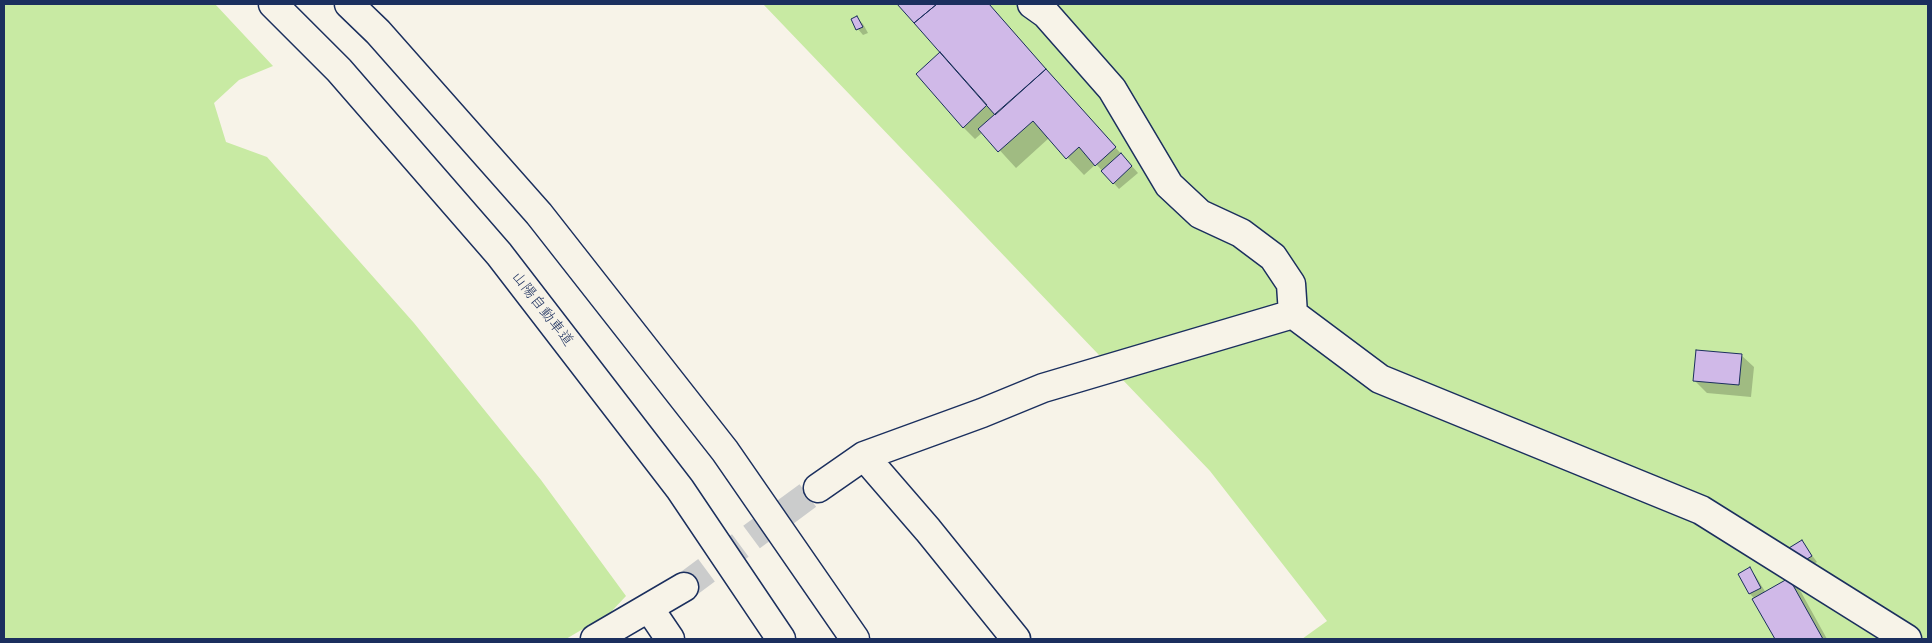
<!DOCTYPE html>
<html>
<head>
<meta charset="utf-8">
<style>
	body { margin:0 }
	#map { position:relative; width:1932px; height:643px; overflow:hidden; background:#f7f3e8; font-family:"Shantell Sans",sans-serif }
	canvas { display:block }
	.frame { position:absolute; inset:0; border:5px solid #1b2f5e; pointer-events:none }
</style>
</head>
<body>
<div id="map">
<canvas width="1932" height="643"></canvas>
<div class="frame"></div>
</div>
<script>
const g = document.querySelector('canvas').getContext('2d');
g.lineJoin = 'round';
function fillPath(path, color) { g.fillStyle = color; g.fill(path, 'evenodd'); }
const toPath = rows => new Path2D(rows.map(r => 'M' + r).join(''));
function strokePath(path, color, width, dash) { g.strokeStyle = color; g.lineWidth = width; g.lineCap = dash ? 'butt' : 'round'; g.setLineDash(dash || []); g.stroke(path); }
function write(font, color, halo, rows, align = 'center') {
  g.font = font + ' "Shantell Sans","Klee One",sans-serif'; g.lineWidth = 4; g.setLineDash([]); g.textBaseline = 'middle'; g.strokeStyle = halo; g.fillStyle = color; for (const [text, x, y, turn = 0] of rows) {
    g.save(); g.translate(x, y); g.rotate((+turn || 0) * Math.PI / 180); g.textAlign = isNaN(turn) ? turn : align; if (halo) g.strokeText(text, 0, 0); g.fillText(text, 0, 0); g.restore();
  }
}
fillPath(toPath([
	[4,4,215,4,273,66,239,80,214,103,226,142,267,157,414,323,541,480,626,596,610,613,566,639,4,639],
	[763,4,1928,4,1928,639,1302,639,1327,621,1210,471]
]), '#c8eaa3');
fillPath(toPath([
	[899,4,989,4,1138,173,1119,189,1096,164,1084,175,1049,138,1016,168,983,132,975,139,963,127,942,53],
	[857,18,863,24,868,33,863,35,858,29],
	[1741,355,1754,367,1751,397,1707,393,1694,380],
	[1802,542,1817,562,1801,572],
	[1749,569,1755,575,1766,593,1789,580,1801,592,1827,639,1776,639,1754,599,1755,599,1750,594,1739,574]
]), '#0003');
const building = toPath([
	[897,4,937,4,914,23,897,4],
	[937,4,989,4,1046,69,995,115,914,23,937,4],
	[857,16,863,27,856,30,851,19,857,16],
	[940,52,987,105,963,128,916,74,940,52],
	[1046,69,1116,147,1095,166,1079,147,1066,159,1033,121,998,152,978,129,1046,69],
	[1121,153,1132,166,1113,184,1101,171,1121,153],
	[1696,350,1742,354,1739,385,1693,381,1696,350],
	[1802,540,1812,556,1794,567,1784,551,1802,540],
	[1750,567,1761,588,1749,594,1738,574,1750,567],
	[1789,578,1823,639,1775,639,1752,599,1789,578]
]);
fillPath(building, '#d0b9e8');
strokePath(building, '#1b2f5e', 1);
strokePath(toPath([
	[684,587,818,488]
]), '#cbcccc', 28, [28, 14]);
const street = toPath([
	[1032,4,1046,14,1112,89,1169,185,1200,214,1241,233,1273,257,1291,284,1293,314,1380,379,1701,510,1907,639],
	[864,456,928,530,1016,639],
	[818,488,864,456,982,413,1043,388,1293,314],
	[649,608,670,639],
	[595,639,684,587]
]);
const highway = toPath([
	[273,4,339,70,499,254,680,489,781,639],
	[349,4,378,32,539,214,725,451,855,639]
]);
strokePath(street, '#1b2f5e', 31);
strokePath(highway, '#1b2f5e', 31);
strokePath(street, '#f7f3e8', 28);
strokePath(highway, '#f7f3e8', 28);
write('15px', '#1b2f5e', '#f7f3e8', [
	["山陽自動車道",542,309,52]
]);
</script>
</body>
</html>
